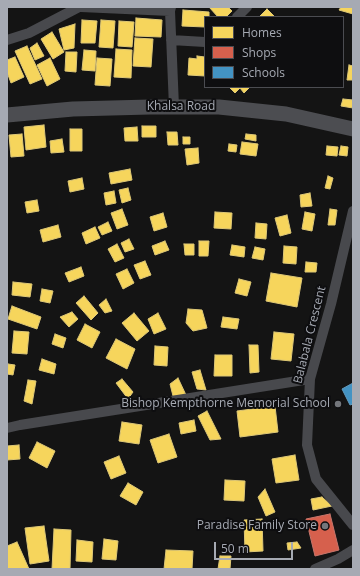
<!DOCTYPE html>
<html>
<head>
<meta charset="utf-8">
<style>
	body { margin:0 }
	#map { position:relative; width:360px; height:576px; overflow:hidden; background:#141414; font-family:"Open Sans",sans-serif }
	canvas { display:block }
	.frame { position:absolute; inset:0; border:8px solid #a6aab3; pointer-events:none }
	.legend { position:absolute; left:204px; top:16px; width:140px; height:72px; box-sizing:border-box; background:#0e0e10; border:1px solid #4b4c51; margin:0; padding:5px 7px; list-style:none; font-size:12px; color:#a6aab3 }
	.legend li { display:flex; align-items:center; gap:8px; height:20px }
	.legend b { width:20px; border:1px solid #4b4c51 }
	.scale { position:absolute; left:214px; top:542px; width:79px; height:18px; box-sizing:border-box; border:2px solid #a6aab3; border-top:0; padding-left:5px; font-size:12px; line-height:14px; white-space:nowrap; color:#a6aab3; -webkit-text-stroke:3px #0e0e10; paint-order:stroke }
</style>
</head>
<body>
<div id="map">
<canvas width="360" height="576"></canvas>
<div class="frame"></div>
<ul class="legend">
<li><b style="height:11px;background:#f6d55c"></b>Homes</li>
<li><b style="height:11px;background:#d6604d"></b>Shops</li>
<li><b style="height:11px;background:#4393c3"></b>Schools</li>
</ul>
<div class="scale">50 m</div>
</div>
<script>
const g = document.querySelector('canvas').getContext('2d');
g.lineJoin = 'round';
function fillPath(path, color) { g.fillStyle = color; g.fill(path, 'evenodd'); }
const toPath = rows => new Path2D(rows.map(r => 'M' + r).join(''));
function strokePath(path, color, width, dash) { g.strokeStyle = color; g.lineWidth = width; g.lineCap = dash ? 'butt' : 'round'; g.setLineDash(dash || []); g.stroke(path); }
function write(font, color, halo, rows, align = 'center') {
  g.font = font + ' "Open Sans",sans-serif'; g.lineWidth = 4; g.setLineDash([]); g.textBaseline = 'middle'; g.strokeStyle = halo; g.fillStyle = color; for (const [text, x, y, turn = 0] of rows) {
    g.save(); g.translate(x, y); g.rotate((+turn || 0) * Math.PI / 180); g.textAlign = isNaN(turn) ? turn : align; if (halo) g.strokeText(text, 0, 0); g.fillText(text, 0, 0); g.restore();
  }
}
const homes = toPath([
	[209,7,228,7,232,11,226,17,218,17,209,7],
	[341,7,353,7,353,14,339,10,341,7],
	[267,9,275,17,259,17,267,9],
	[183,10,209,12,209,17,205,17,205,27,182,26,183,10],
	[136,18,162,20,161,37,135,36,136,18],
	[82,20,97,21,95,43,81,43,82,20],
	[101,20,115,21,113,48,99,47,101,20],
	[119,21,134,22,132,47,118,46,119,21],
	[75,24,74,48,64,50,59,29,75,24],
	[52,32,64,52,53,59,41,39,52,32],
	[135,38,153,39,151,67,133,66,135,38],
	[37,43,44,56,35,60,30,48,37,43],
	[27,46,42,79,30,84,15,51,27,46],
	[116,49,132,50,131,78,114,77,116,49],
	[84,50,96,51,95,71,82,70,84,50],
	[66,52,77,52,76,72,65,71,66,52],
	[197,56,205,57,205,76,188,75,189,58,197,59,197,56],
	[15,57,24,77,11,83,7,72,7,60,15,57],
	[50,58,60,79,47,86,37,65,50,58],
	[97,58,112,59,110,86,95,85,97,58],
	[349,65,353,66,353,80,347,80,349,65],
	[229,87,250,87,244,93,240,88,235,93,229,87],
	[343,99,353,100,353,108,341,106,343,99],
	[44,125,46,147,26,150,24,127,44,125],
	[142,126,156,126,156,137,142,137,142,126],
	[137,127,138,141,125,141,124,128,137,127],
	[70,129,82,129,82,151,70,151,70,129],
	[167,132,177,132,178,145,168,145,167,132],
	[22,134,24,156,11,157,9,135,22,134],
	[246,134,256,135,256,141,245,139,246,134],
	[183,137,190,137,190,144,183,144,183,137],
	[62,139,64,152,51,153,50,141,62,139],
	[242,142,258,144,256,156,240,154,242,142],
	[229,144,237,145,236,152,228,151,229,144],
	[327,146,338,147,337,156,326,155,327,146],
	[341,146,348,147,347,156,339,155,341,146],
	[198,148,199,163,187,165,185,149,198,148],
	[130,169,132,180,111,184,109,173,130,169],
	[328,176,333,178,330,189,325,188,328,176],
	[82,178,84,189,70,192,68,181,82,178],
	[128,188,131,200,122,203,119,190,128,188],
	[114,191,116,203,106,205,104,193,114,191],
	[310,193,312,206,301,207,300,195,310,193],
	[37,200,39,211,27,213,25,202,37,200],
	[122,209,128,225,117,229,111,213,122,209],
	[330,209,337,210,335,225,328,225,330,209],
	[215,212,232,213,231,229,214,228,215,212],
	[305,212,315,214,312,231,302,229,305,212],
	[163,213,167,227,154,231,150,217,163,213],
	[287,215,291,233,280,236,275,218,287,215],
	[108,222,112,231,102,235,98,227,108,222],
	[256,223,267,224,266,239,255,238,256,223],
	[58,225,61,237,43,242,40,230,58,225],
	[95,227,100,238,86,244,82,233,95,227],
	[129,239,134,249,125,252,121,243,129,239],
	[165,241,169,250,155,255,152,246,165,241],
	[199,241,209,241,208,256,199,256,199,241],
	[117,244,124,258,115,262,108,249,117,244],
	[184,244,194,244,194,255,185,255,184,244],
	[232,245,245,247,244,257,230,255,232,245],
	[284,246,297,247,296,264,283,263,284,246],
	[255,247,265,249,263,260,252,258,255,247],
	[145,261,151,275,140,279,134,265,145,261],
	[306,262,317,263,316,272,305,272,306,262],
	[81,267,84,276,69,282,65,273,81,267],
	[127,269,134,283,123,289,116,274,127,269],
	[271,273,302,278,297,307,266,301,271,273],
	[239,279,251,282,247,296,235,293,239,279],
	[13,282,32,284,30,297,12,295,13,282],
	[42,289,53,291,50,303,40,301,42,289],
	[84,296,98,313,91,320,76,303,84,296],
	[106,299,112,311,105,313,99,305,106,299],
	[12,306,41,317,37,329,8,319,12,306],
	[188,309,202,310,207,328,193,331,186,323,188,309],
	[72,312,78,319,69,327,60,317,72,312],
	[134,313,149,331,137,341,122,323,134,313],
	[158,313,166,329,154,334,148,319,158,313],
	[223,317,239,319,237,329,221,327,223,317],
	[85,324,100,332,92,348,77,340,85,324],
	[14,331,29,332,27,354,12,353,14,331],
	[274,332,294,334,291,361,271,359,274,332],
	[55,334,66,338,63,348,52,344,55,334],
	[116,339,135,349,127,369,106,358,116,339],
	[249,345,258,345,259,372,250,373,249,345],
	[155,346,168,347,167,366,154,365,155,346],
	[215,355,232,355,232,376,214,376,215,355],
	[42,359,56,364,54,374,39,370,42,359],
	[8,364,15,365,13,375,7,374,8,364],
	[200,370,206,390,197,389,192,372,200,370],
	[178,378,186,395,173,396,170,384,178,378],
	[122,379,133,392,128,399,116,383,122,379],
	[28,380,36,381,32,404,24,401,28,380],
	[275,406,278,432,240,437,237,411,275,406],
	[207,411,221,439,210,440,198,416,207,411],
	[194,420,196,431,181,434,179,423,194,420],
	[122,422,142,425,139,444,119,441,122,422],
	[169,434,177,457,158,463,150,440,169,434],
	[37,442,55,451,47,468,29,458,37,442],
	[19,445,20,459,7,460,7,446,19,445],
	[295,455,299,480,276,483,272,459,295,455],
	[119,456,126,473,111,479,104,462,119,456],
	[225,480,245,481,244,501,224,500,225,480],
	[128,483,143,492,136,505,120,496,128,483],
	[265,489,275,512,266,516,258,497,265,489],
	[322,497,332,506,313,510,311,499,322,497],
	[262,519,263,551,245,552,244,520,262,519],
	[44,526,49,561,30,564,25,528,44,526],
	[54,529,71,530,70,569,52,569,54,529],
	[104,539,118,541,116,560,102,559,104,539],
	[77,540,93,542,92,562,76,561,77,540],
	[17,542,29,569,7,569,7,546,17,542],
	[297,542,301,548,288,550,287,543,297,542],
	[166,550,193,551,192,569,164,569,166,550],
	[220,556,231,556,230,569,218,569,220,556]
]);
fillPath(homes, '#f6d55c');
strokePath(homes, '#dec876', 1);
const shops = toPath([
	[330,514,339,550,315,556,306,519,330,514]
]);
fillPath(shops, '#d6604d');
strokePath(shops, '#c8766c', 1);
const schools = toPath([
	[353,383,353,404,350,405,342,389,353,383]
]);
fillPath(schools, '#4393c3');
strokePath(schools, '#619abe', 1);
strokePath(toPath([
	[81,7,170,11],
	[171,7,170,11,174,107],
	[237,17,247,7],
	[7,40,29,33,79,7],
	[171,40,205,42],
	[353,211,331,304,310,379,307,445,316,479,353,525],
	[7,428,20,425,310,379],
	[315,569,338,559,353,550]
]), '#48494d', 10);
strokePath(toPath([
	[7,115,73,109,150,107,219,107,286,114,353,129]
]), '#4c4d51', 15);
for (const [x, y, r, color] of [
	[338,404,4,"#73767b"],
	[325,526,4,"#73767b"]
]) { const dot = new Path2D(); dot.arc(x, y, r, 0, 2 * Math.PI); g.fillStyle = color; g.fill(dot); strokePath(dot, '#0e0e10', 1.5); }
write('12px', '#a6aab3', '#0e0e10', [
	["Khalsa Road",181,107],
	["Balabala Crescent",310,335,-76]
]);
write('12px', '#a6aab3', '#0e0e10', [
	["Bishop Kempthorne Memorial School",330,404],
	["Paradise Family Store",317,526]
], 'right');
</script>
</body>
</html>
